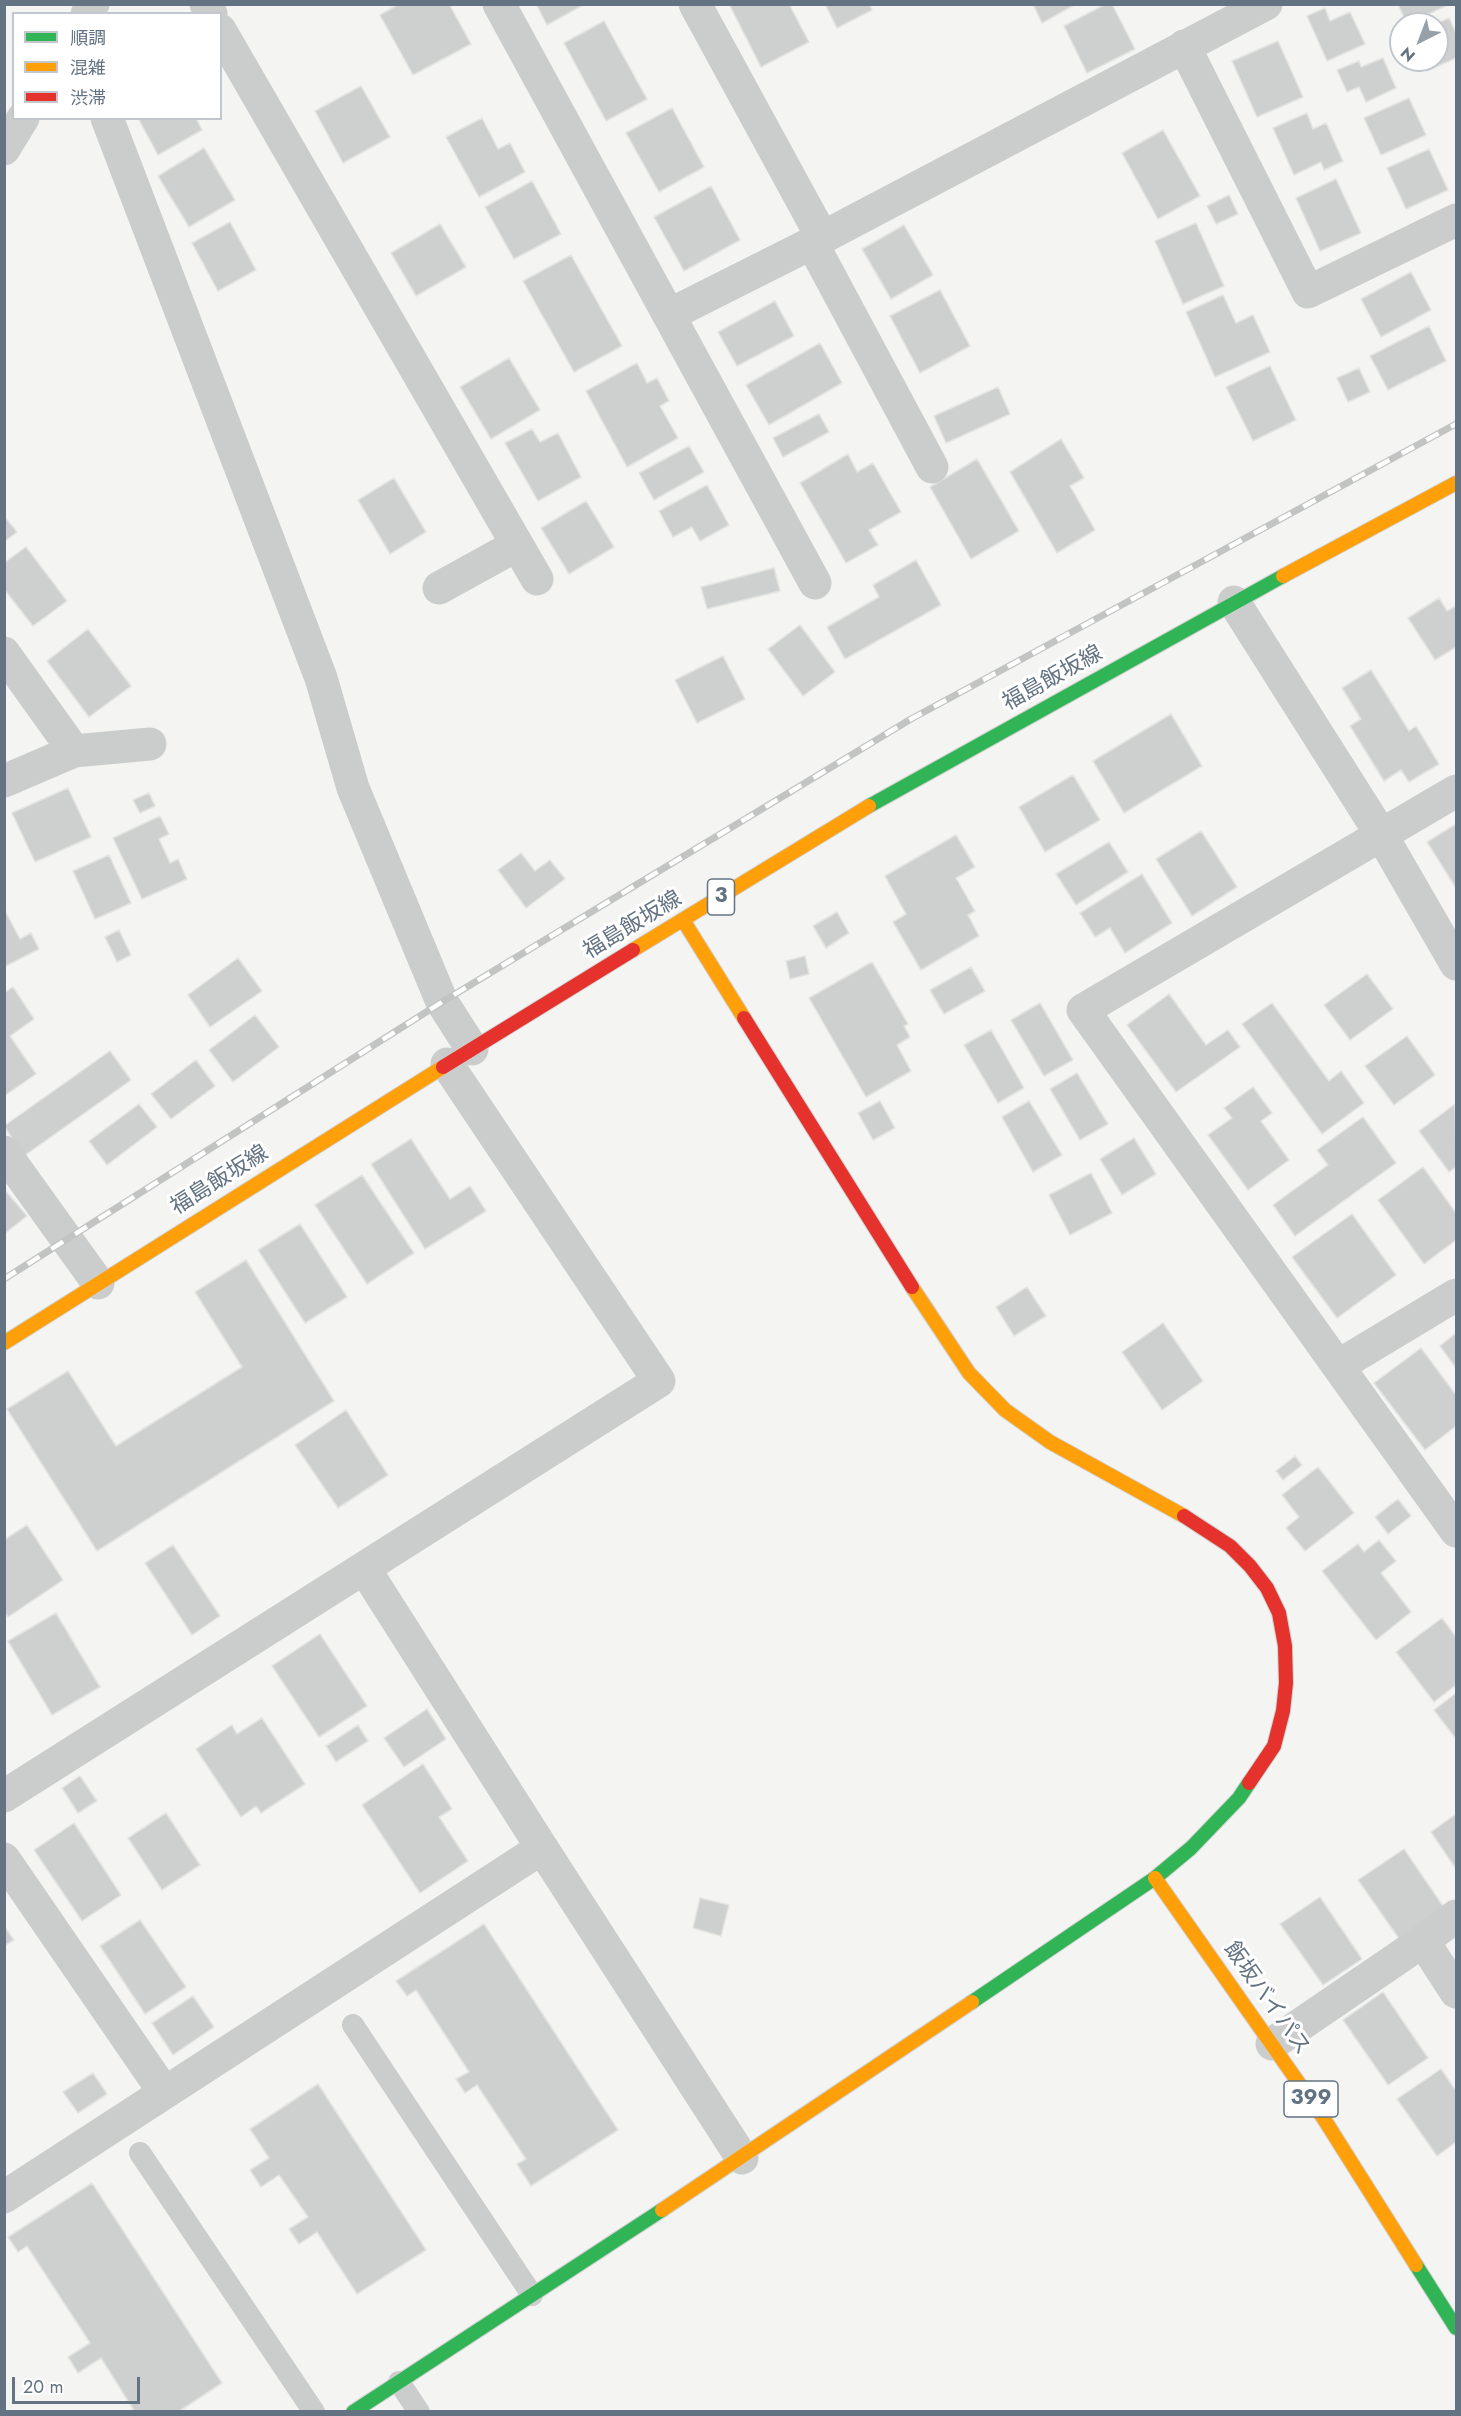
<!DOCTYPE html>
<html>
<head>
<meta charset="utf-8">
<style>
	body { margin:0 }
	#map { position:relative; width:1461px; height:2416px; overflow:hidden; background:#f4f4f2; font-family:Jost,"Noto Sans JP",sans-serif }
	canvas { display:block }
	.frame { position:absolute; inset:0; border:6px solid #647382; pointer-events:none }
	.legend { position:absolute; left:12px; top:12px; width:210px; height:108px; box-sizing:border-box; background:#fff; border:2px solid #c1c7cd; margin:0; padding:8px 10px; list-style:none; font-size:18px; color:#647382 }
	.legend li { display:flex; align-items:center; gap:12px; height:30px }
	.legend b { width:30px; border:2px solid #c1c7cd }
	.north { position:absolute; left:1389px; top:12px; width:60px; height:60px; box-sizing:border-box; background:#fff; border:2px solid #c1c7cd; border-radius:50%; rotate:222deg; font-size:16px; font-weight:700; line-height:24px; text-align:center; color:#647382 }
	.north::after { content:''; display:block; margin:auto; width:21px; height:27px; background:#96a0a9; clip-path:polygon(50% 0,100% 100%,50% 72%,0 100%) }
	.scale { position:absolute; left:12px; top:2377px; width:128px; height:27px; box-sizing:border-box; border:3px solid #647382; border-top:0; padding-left:8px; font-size:18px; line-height:21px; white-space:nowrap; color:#647382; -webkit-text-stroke:4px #fff; paint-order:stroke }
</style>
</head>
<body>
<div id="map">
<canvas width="1461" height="2416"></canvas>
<div class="frame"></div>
<ul class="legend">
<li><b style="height:8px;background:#30b455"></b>順調</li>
<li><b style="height:8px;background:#ff9f0a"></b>混雑</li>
<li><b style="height:8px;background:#e5322d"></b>渋滞</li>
</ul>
<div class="north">N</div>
<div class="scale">20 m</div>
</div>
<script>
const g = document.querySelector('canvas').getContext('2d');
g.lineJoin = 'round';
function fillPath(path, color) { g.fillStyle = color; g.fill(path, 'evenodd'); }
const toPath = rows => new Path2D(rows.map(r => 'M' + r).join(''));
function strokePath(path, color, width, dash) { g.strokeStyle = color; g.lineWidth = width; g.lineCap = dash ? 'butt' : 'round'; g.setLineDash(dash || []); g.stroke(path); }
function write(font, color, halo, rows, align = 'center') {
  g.font = font + ' Jost,"Noto Sans JP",sans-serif'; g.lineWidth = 6; g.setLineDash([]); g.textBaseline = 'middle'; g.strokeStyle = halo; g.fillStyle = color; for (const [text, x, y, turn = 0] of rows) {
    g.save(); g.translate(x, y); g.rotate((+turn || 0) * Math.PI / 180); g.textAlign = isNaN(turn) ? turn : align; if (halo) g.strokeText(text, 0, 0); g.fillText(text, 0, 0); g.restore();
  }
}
const building = toPath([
	[399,4,449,4,471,44,413,75,380,15,399,4],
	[536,4,585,4,547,25,536,4],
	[729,4,789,4,809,42,761,67,729,4],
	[825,4,869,4,872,10,837,28,825,4],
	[1033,4,1076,4,1042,23,1033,4],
	[1106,4,1112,4,1135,49,1087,73,1064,26,1106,4],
	[1398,4,1450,4,1407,24,1398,4],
	[1325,8,1330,21,1350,12,1365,44,1327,61,1307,16,1325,8],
	[1449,18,1456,33,1456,58,1427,71,1422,60,1437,60,1437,24,1435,24,1449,18],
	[604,21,647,99,606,121,564,43,604,21],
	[1278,41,1303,97,1257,117,1232,61,1278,41],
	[1383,58,1396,88,1366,102,1359,87,1347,92,1337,70,1359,61,1361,67,1383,58],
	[361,86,390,137,343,163,315,111,361,86],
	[1409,98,1426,135,1381,155,1364,118,1409,98],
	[672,108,704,167,659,192,626,133,672,108],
	[1307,113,1313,129,1326,123,1343,161,1324,170,1321,162,1294,175,1273,128,1307,113],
	[138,118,196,118,202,130,158,155,138,118],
	[482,118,498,149,510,143,525,172,479,197,446,137,482,118],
	[1163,130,1200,196,1158,219,1122,153,1163,130],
	[204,148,235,200,189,227,158,176,204,148],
	[1429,149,1448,190,1406,209,1387,168,1429,149],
	[1336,179,1361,233,1320,251,1296,198,1336,179],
	[532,181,561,234,514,259,485,207,532,181],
	[711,186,740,240,684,271,654,217,711,186],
	[1229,195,1238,214,1216,224,1207,206,1229,195],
	[230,222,256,270,218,291,192,243,230,222],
	[1196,223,1224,286,1183,304,1155,241,1196,223],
	[440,224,466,267,416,296,391,253,440,224],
	[904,225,933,275,891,299,862,249,904,225],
	[571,255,622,346,574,372,523,281,571,255],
	[1411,272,1431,310,1381,337,1361,299,1411,272],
	[940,290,970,346,920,373,890,316,940,290],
	[1223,295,1236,323,1253,315,1270,352,1215,377,1186,312,1223,295],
	[775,301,794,336,737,366,718,332,775,301],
	[1429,326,1446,361,1388,390,1370,356,1429,326],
	[820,343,842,383,769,425,746,385,820,343],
	[509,358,540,410,491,439,460,387,509,358],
	[637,363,647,383,657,378,669,401,660,406,678,438,627,467,586,391,637,363],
	[1270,366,1296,420,1253,441,1226,387,1270,366],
	[1359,368,1370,392,1348,402,1337,378,1359,368],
	[998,387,1010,414,946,443,934,416,998,387],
	[819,414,829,432,783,457,773,438,819,414],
	[532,429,540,442,558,433,581,477,538,501,505,443,532,429],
	[1061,439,1084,478,1070,486,1095,530,1057,553,1010,472,1061,439],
	[689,446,704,472,654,500,639,473,689,446],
	[848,454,857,472,873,463,901,512,869,530,878,545,846,563,800,483,848,454],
	[977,459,1019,531,971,559,930,487,977,459],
	[394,478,426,532,390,554,358,500,394,478],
	[707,485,729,525,700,541,692,527,673,537,659,511,707,485],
	[586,501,614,547,569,574,541,528,586,501],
	[4,516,17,532,4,542,4,516],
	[26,547,67,601,33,626,4,589,4,563,26,547],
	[916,560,941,605,845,659,827,627,879,597,873,585,916,560],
	[774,568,780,591,707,609,701,587,774,568],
	[1439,598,1447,611,1456,606,1456,647,1435,660,1408,618,1439,598],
	[800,625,835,672,803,696,768,649,800,625],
	[88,629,131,686,89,717,47,661,88,629],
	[723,656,745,699,697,723,675,680,723,656],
	[1371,670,1409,731,1416,726,1439,764,1409,782,1401,770,1384,781,1350,726,1361,719,1342,688,1371,670],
	[1171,714,1202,766,1124,813,1093,761,1171,714],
	[1073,775,1100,820,1045,852,1019,807,1073,775],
	[68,788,91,837,35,862,12,813,68,788],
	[149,793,155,806,140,813,133,800,149,793],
	[160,816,169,834,159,839,170,863,178,859,187,879,142,899,113,838,160,816],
	[1456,824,1456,888,1427,842,1456,824],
	[1201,831,1237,887,1192,916,1156,859,1201,831],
	[956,835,975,867,956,878,975,911,968,915,979,936,921,970,893,922,906,914,885,876,956,835],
	[1109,842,1128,872,1076,905,1056,874,1109,842],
	[521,853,535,871,550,860,565,879,526,908,498,870,521,853],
	[109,855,131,903,95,919,73,871,109,855],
	[1142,874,1172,923,1125,953,1110,928,1095,937,1080,913,1142,874],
	[4,909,20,939,31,933,39,949,4,967,4,909],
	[837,912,849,933,826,948,813,926,837,912],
	[119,930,131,955,117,962,105,937,119,930],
	[805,956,809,974,790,979,786,961,805,956],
	[238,958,262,991,210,1027,188,995,238,958],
	[872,962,908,1024,904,1026,910,1037,897,1045,911,1071,866,1097,809,998,872,962],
	[971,967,985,991,944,1014,930,990,971,967],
	[1367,974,1393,1009,1350,1040,1324,1005,1367,974],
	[13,987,34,1019,10,1036,36,1074,4,1096,4,993,13,987],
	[1169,994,1206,1045,1228,1030,1240,1047,1176,1092,1127,1025,1169,994],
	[1040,1003,1073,1060,1044,1076,1011,1020,1040,1003],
	[1272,1003,1329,1081,1341,1071,1364,1103,1322,1134,1242,1024,1272,1003],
	[255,1015,279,1047,233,1082,209,1050,255,1015],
	[991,1030,1024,1088,998,1103,964,1045,991,1030],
	[1407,1036,1435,1075,1394,1105,1365,1066,1407,1036],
	[110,1051,131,1080,24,1156,4,1126,110,1051],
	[196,1060,215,1086,171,1119,151,1094,196,1060],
	[1077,1073,1108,1124,1080,1140,1050,1089,1077,1073],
	[1253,1087,1272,1113,1261,1121,1289,1160,1248,1190,1208,1135,1232,1118,1224,1108,1253,1087],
	[880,1101,895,1128,873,1140,858,1113,880,1101],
	[1029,1101,1062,1155,1033,1172,1002,1117,1029,1101],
	[139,1104,157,1127,107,1165,89,1141,139,1104],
	[1455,1104,1456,1167,1449,1172,1419,1131,1455,1104],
	[1363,1117,1396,1163,1295,1236,1273,1205,1328,1165,1317,1150,1363,1117],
	[1134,1138,1156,1174,1122,1195,1100,1159,1134,1138],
	[411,1139,450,1199,470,1186,486,1211,425,1249,371,1164,411,1139],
	[1423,1167,1456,1213,1456,1240,1424,1264,1378,1200,1423,1167],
	[1091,1173,1112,1213,1070,1235,1049,1195,1091,1173],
	[362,1175,414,1253,367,1284,315,1205,362,1175],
	[4,1189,27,1216,4,1234,4,1189],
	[1352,1214,1396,1275,1337,1318,1292,1257,1352,1214],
	[300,1224,347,1297,305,1323,258,1250,300,1224],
	[246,1260,334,1401,97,1551,7,1409,68,1371,116,1446,242,1367,195,1292,246,1260],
	[1027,1287,1046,1316,1014,1336,996,1307,1027,1287],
	[1163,1323,1203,1381,1162,1410,1122,1352,1163,1323],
	[1456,1333,1456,1368,1440,1346,1456,1333],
	[1421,1348,1456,1395,1456,1426,1425,1450,1374,1383,1421,1348],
	[346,1410,388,1475,338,1508,295,1445,346,1410],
	[1295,1456,1302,1465,1283,1480,1276,1471,1295,1456],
	[1318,1467,1354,1513,1305,1551,1286,1528,1299,1517,1282,1495,1318,1467],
	[1398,1499,1411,1516,1388,1534,1375,1517,1398,1499],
	[27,1525,63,1580,8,1617,4,1611,4,1540,27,1525],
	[1379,1540,1396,1561,1381,1573,1411,1612,1376,1640,1322,1571,1358,1544,1364,1552,1379,1540],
	[173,1545,220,1616,192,1635,145,1563,173,1545],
	[56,1613,100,1687,52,1715,8,1641,56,1613],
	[1442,1618,1456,1637,1456,1685,1434,1702,1396,1652,1442,1618],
	[320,1634,367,1706,319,1737,272,1666,320,1634],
	[1456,1693,1456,1739,1434,1710,1456,1693],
	[427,1709,446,1739,404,1767,384,1738,427,1709],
	[262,1718,305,1784,261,1813,256,1806,241,1817,196,1749,232,1725,237,1734,262,1718],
	[358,1725,368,1741,336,1762,326,1746,358,1725],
	[423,1764,452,1809,439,1817,468,1861,420,1893,362,1805,423,1764],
	[80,1776,97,1801,78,1813,62,1788,80,1776],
	[166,1813,200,1865,162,1890,128,1838,166,1813],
	[1456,1814,1456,1869,1431,1832,1456,1814],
	[74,1823,121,1895,82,1921,34,1850,74,1823],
	[1404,1849,1445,1909,1400,1940,1358,1880,1404,1849],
	[1320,1897,1362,1959,1323,1985,1280,1924,1320,1897],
	[700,1898,729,1905,721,1936,693,1928,700,1898],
	[140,1920,186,1987,145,2014,100,1946,140,1920],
	[484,1924,618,2130,531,2186,517,2164,526,2159,477,2085,465,2093,456,2079,469,2072,416,1990,407,1996,396,1981,484,1924],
	[4,1926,14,1940,4,1946,4,1926],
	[1383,1992,1428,2058,1388,2085,1343,2020,1383,1992],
	[193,1996,214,2027,173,2055,152,2023,193,1996],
	[1441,2069,1456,2091,1456,2142,1437,2156,1397,2099,1441,2069],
	[93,2073,107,2094,78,2113,63,2092,93,2073],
	[318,2084,426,2250,357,2294,317,2232,299,2244,289,2229,308,2217,279,2175,261,2187,250,2170,269,2158,250,2129,318,2084],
	[92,2183,222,2383,178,2412,135,2412,101,2358,78,2373,68,2357,90,2343,27,2246,18,2252,8,2237,92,2183]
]);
fillPath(building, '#cecfcf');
strokePath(building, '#e3e3e2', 1.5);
const fast = toPath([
	[869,806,1283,576],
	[972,2002,1155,1878,1191,1848,1239,1798,1249,1783],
	[1416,2265,1456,2328],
	[353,2412,662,2210]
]);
const slow = toPath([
	[1283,576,1456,483],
	[683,920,744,1018],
	[633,950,869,806],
	[912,1287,969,1373,1005,1410,1050,1442,1184,1516],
	[4,1343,443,1067],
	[1155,1878,1324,2119,1416,2265],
	[662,2210,972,2002]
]);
const jam = toPath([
	[744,1018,912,1287],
	[443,1067,633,950],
	[1184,1516,1230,1546,1250,1566,1267,1588,1279,1613,1285,1646,1286,1683,1283,1711,1274,1746,1249,1783]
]);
strokePath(fast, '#d0d2d2', 16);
strokePath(slow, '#d0d2d2', 16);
strokePath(jam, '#d0d2d2', 16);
strokePath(toPath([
	[353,2025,532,2295],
	[140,2153,314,2412],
	[399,2382,419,2412]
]), '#cbcdcd', 22);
strokePath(toPath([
	[206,4,211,14],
	[499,4,815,583],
	[695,4,822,237],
	[87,14,93,4],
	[220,30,537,579],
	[1184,46,1308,292,1456,220],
	[107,118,321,678,353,788,442,1002,472,1049],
	[4,149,23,118],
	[812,243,932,467],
	[669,315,812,243,1266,4],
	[439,588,517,545],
	[1234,602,1382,836,1456,964],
	[4,653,74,751],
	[4,781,74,751,150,744],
	[1456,791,1083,1010,1456,1531],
	[4,1152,98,1283],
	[1338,1366,1456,1295],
	[364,1568,542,1848,742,2158],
	[4,1796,659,1381,447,1064],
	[4,1859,164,2092],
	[1456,1916,1423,1941,1456,1992],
	[1272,2044,1423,1941],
	[4,2197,542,1848]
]), '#cbcdcd', 33);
strokePath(fast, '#30b455', 14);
strokePath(slow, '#ff9f0a', 14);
strokePath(jam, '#e5322d', 14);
const rail = toPath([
	[4,1279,442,1002,911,719,1456,424]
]);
strokePath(rail, '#c2c3c3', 7);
strokePath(rail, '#fff', 4.5, [14]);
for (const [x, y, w] of [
	[721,897,27],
	[1311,2099,54]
]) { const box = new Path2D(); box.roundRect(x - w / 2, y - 18, w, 36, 4.5); g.fillStyle = '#fff'; g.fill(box); strokePath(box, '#647382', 1.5); }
write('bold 21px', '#647382', null, [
	["3",721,897],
	["399",1311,2099]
]);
write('22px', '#647382', '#fff', [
	["福島飯坂線",1053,679,-29],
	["福島飯坂線",633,926,-31],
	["福島飯坂線",220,1181,-32],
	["飯坂バイパス",1266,1999,55]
]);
</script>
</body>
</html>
